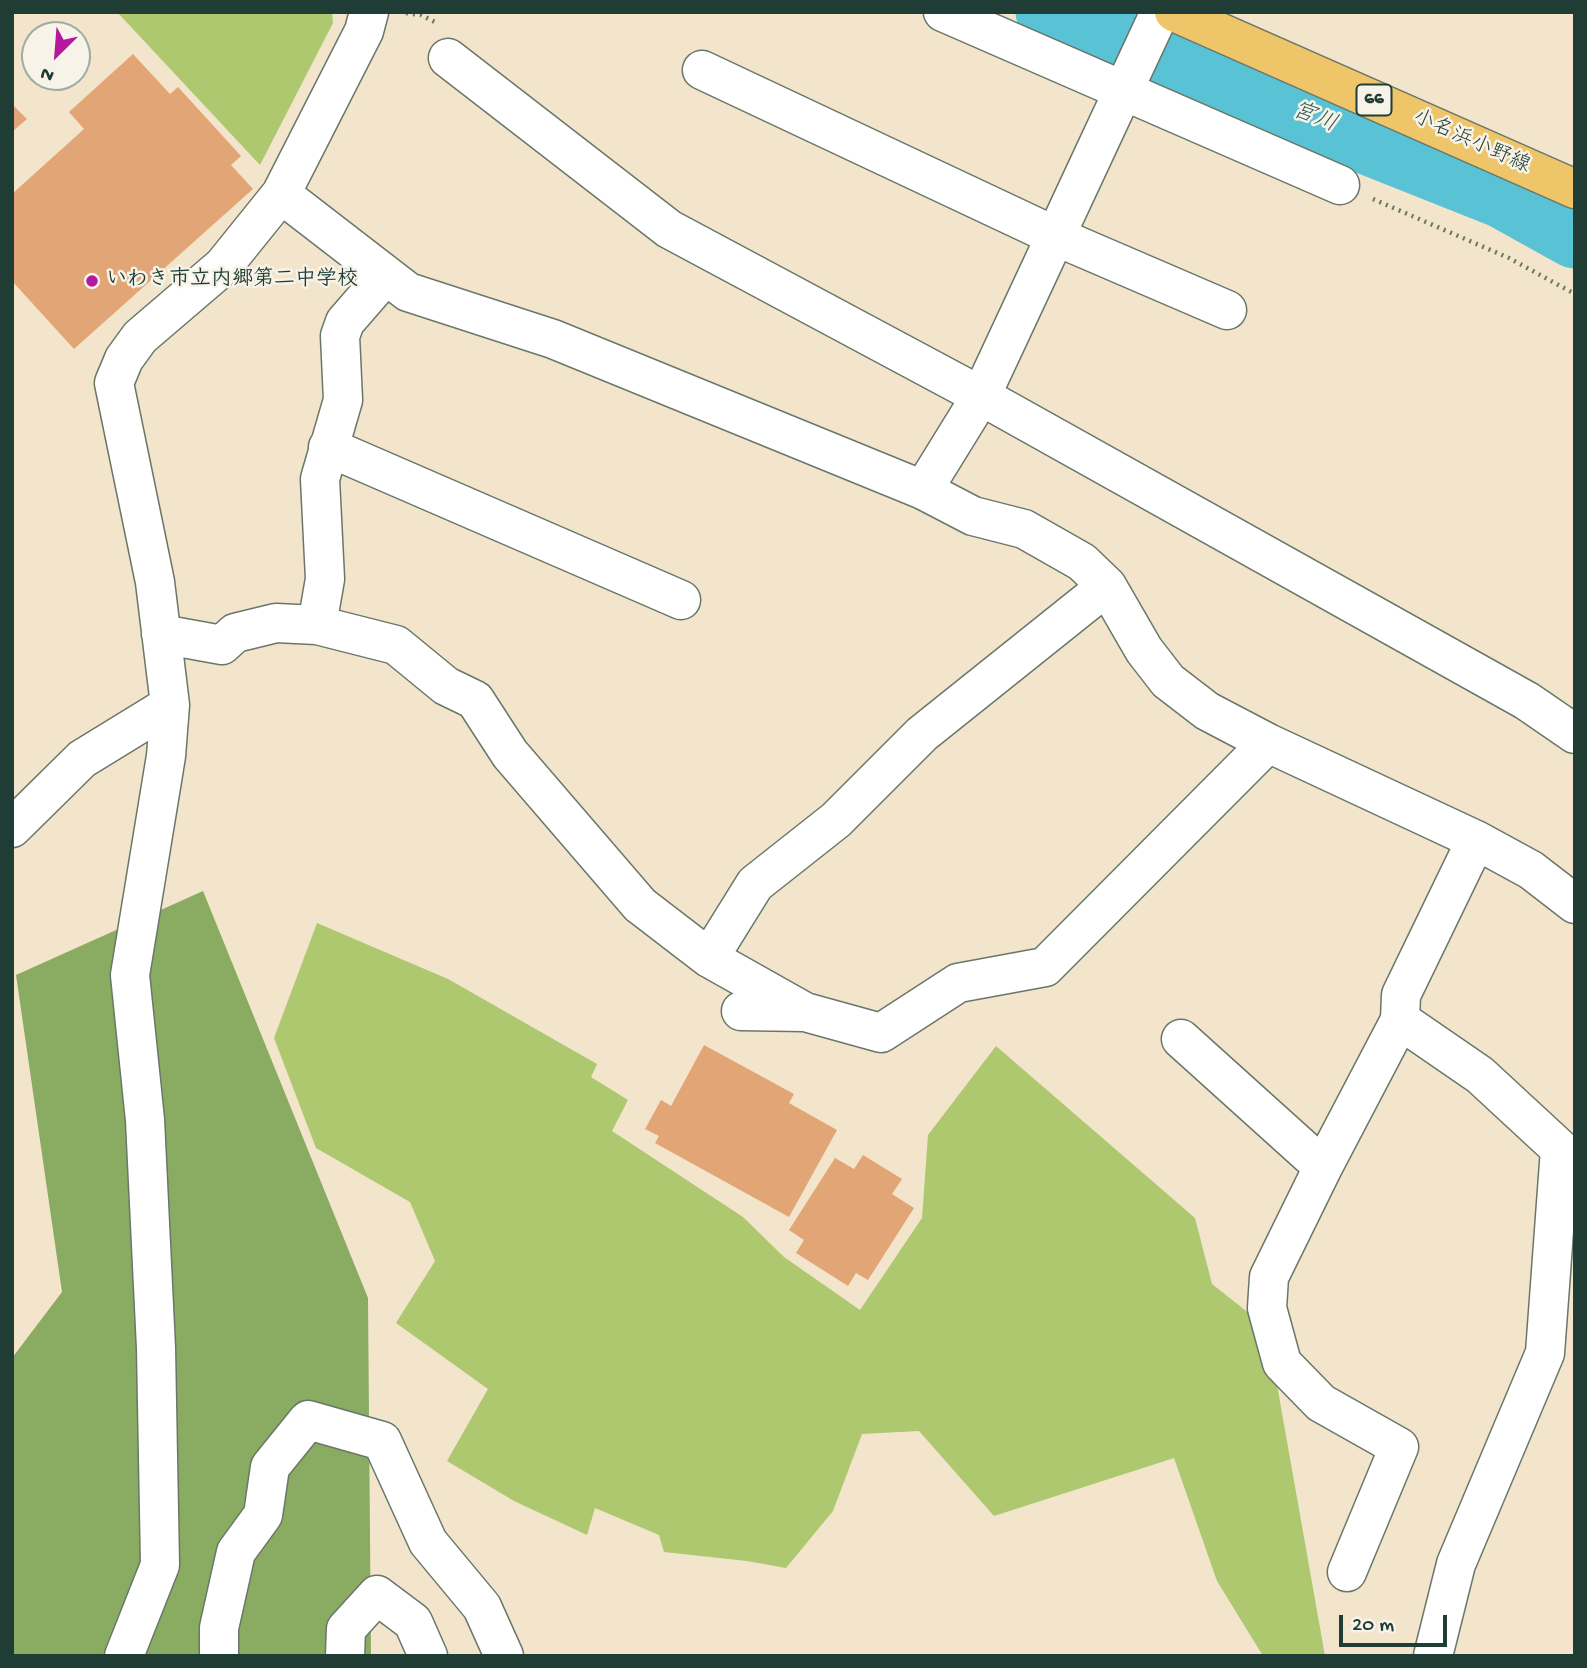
<!DOCTYPE html>
<html>
<head>
<meta charset="utf-8">
<style>
	body { margin:0 }
	#map { position:relative; width:1587px; height:1668px; overflow:hidden; background:#f3e4cc; font-family:"Gochi Hand",sans-serif }
	canvas { display:block }
	.frame { position:absolute; inset:0; border:14px solid #1f3d34; pointer-events:none }
	.north { position:absolute; left:21px; top:21px; width:70px; height:70px; box-sizing:border-box; background:#f7f3e8; border:2px solid #a1aaa0; border-radius:50%; rotate:205deg; font-size:19px; font-weight:700; line-height:28px; text-align:center; color:#1f3d34 }
	.north::after { content:''; display:block; margin:auto; width:24px; height:32px; background:#b5179e; clip-path:polygon(50% 0,100% 100%,50% 72%,0 100%) }
	.scale { position:absolute; left:1339px; top:1615px; width:108px; height:32px; box-sizing:border-box; border:4px solid #1f3d34; border-top:0; padding-left:9px; font-size:21px; line-height:24px; white-space:nowrap; color:#1f3d34; -webkit-text-stroke:5px #f7f3e8; paint-order:stroke }
</style>
</head>
<body>
<div id="map">
<canvas width="1587" height="1668"></canvas>
<div class="frame"></div>
<div class="north">N</div>
<div class="scale">20 m</div>
</div>
<script>
const g = document.querySelector('canvas').getContext('2d');
g.lineJoin = 'round';
function fillPath(path, color) { g.fillStyle = color; g.fill(path, 'evenodd'); }
const toPath = rows => new Path2D(rows.map(r => 'M' + r).join(''));
function strokePath(path, color, width, dash) { g.strokeStyle = color; g.lineWidth = width; g.lineCap = dash ? 'butt' : 'round'; g.setLineDash(dash || []); g.stroke(path); }
function write(font, color, halo, rows, align = 'center') {
  g.font = font + ' "Gochi Hand","Klee One",sans-serif'; g.lineWidth = 5; g.setLineDash([]); g.textBaseline = 'middle'; g.strokeStyle = halo; g.fillStyle = color; for (const [text, x, y, turn = 0] of rows) {
    g.save(); g.translate(x, y); g.rotate((+turn || 0) * Math.PI / 180); g.textAlign = isNaN(turn) ? turn : align; if (halo) g.strokeText(text, 0, 0); g.fillText(text, 0, 0); g.restore();
  }
}
fillPath(toPath([
	[117,12,332,12,333,23,260,165],
	[317,923,448,979,597,1064,591,1077,628,1100,612,1131,743,1217,784,1257,860,1310,922,1218,928,1135,996,1046,1195,1218,1212,1284,1250,1314,1274,1368,1325,1656,1263,1656,1217,1581,1174,1458,994,1516,919,1431,862,1434,833,1511,786,1568,747,1561,664,1552,659,1535,595,1508,587,1535,514,1501,447,1461,488,1389,396,1323,435,1261,410,1202,316,1148,274,1038]
]), '#adc86f');
fillPath(toPath([
	[203,891,368,1298,371,1656,12,1656,12,1358,62,1292,16,975]
]), '#8aac62');
strokePath(toPath([
	[1048,12,1161,60,1503,196,1575,236]
]), '#59c2d5', 65);
fillPath(toPath([
	[133,54,170,94,178,87,241,156,231,165,253,189,74,349,12,281,12,194,84,129,69,112],
	[12,104,27,119,12,132],
	[704,1045,794,1094,789,1103,837,1130,789,1217,655,1143,659,1136,645,1129,661,1100,671,1106],
	[863,1155,902,1179,892,1194,914,1208,868,1280,856,1273,848,1286,796,1253,804,1240,789,1230,835,1158,854,1169]
]), '#e2a576');
const minor = toPath([
	[943,12,1340,185],
	[448,58,669,229,981,396,1527,701,1575,734],
	[702,70,1055,236,1227,310],
	[281,194,408,292,553,339,923,490,973,516,1024,529,1082,562,1107,586,1144,650,1168,681,1207,711,1268,743,1476,840,1531,870,1575,904],
	[328,447,681,600],
	[923,490,981,396,1160,12],
	[317,625,396,645,446,686,475,700,510,754,640,905,709,958,805,1012],
	[161,634,222,645,235,633,276,623,317,625,325,579,320,479,343,400,340,336,345,322,385,276],
	[12,828,82,759,170,705],
	[709,958,755,884,836,820,922,734,1107,586],
	[741,1011,805,1012,881,1033,958,983,1045,967,1268,743],
	[1400,1020,1480,1075,1560,1149,1545,1353,1456,1564,1433,1656],
	[1181,1039,1323,1167],
	[1347,1572,1399,1447,1321,1403,1282,1363,1267,1308,1269,1277,1323,1167,1400,1020,1401,995,1476,840],
	[124,1656,160,1565,156,1348,145,1120,130,975,166,756,170,705,155,582,114,383,124,359,140,337,223,266,281,194,364,31,369,12],
	[219,1656,219,1628,236,1552,263,1515,270,1467,308,1420,382,1441,428,1542,482,1607,504,1656],
	[345,1656,346,1629,377,1595,413,1622,428,1656]
]);
const major = toPath([
	[1174,12,1575,189]
]);
strokePath(minor, '#697769', 41);
strokePath(major, '#697769', 41);
strokePath(toPath([
	[406,13,421,15,437,23],
	[1373,199,1509,258,1575,294]
]), '#697769', 4.5, [2, 5]);
strokePath(minor, '#fff', 38);
strokePath(major, '#eec569', 38);
for (const [x, y, r, color] of [
	[92,281,7,"#b5179e"]
]) { const dot = new Path2D(); dot.arc(x, y, r, 0, 2 * Math.PI); g.fillStyle = color; g.fill(dot); strokePath(dot, '#f7f3e8', 2.5); }
for (const [x, y, w] of [
	[1374,100,35]
]) { const box = new Path2D(); box.roundRect(x - w / 2, y - 15.5, w, 31, 5); g.fillStyle = '#f7f3e8'; g.fill(box); strokePath(box, '#1f3d34', 2); }
write('bold 19px', '#1f3d34', null, [
	["66",1374,100]
]);
write('21px', '#1f3d34', '#f7f3e8', [
	["小名浜小野線",1471,143,24]
]);
write('bold 21px', '#1f3d34', '#f7f3e8', [
	["いわき市立内郷第二中学校",106,281]
], 'left');
write('italic 23px', '#2e5e5c', '#f7f3e8', [
	["宮川",1314,119,22]
]);
</script>
</body>
</html>
